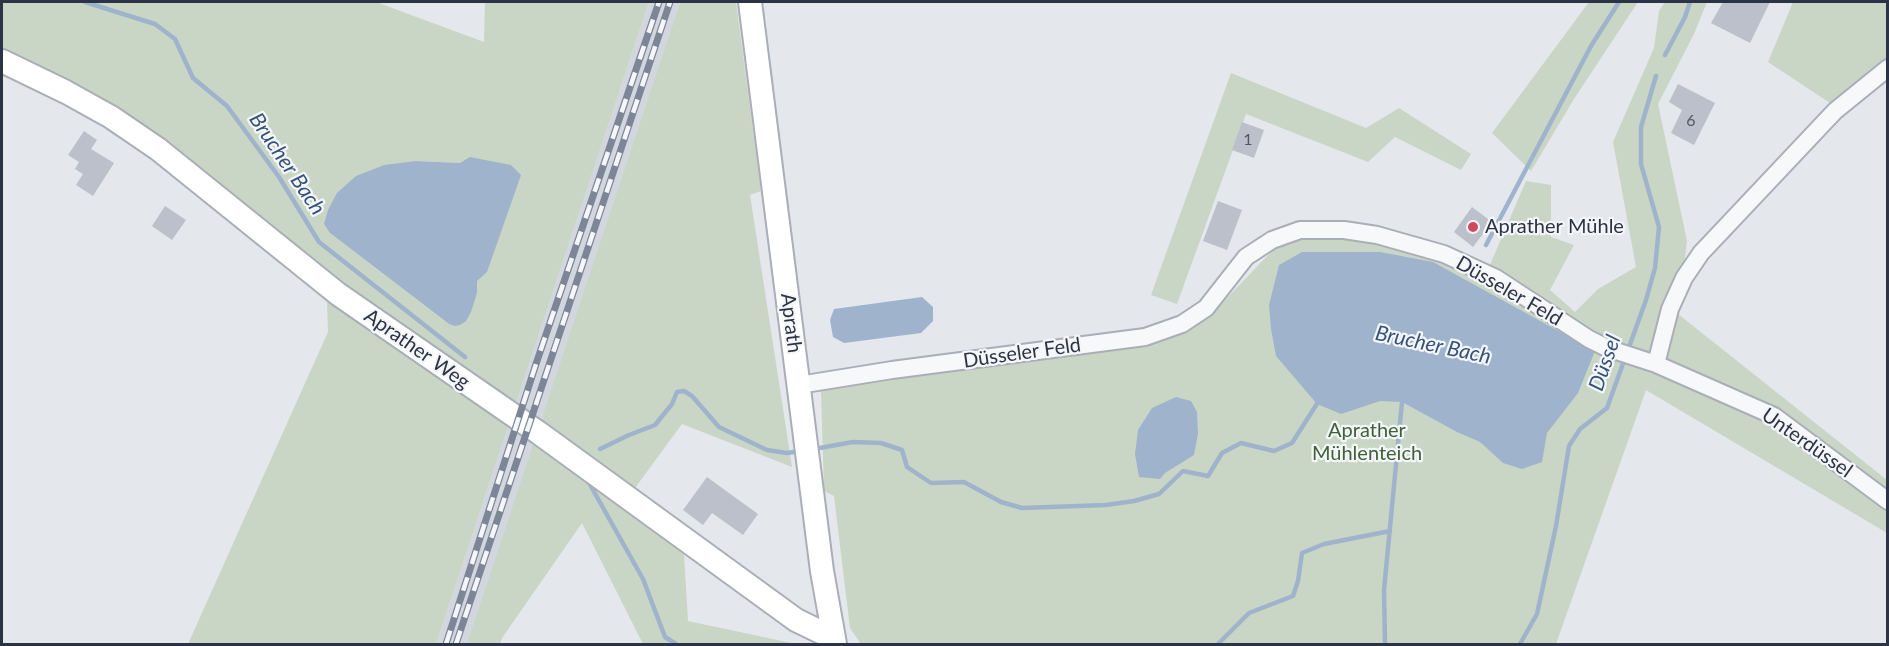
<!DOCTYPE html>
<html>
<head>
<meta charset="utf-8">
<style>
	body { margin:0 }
	#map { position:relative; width:1889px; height:646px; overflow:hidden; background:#e4e7ec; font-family:Lato,sans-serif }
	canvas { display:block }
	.frame { position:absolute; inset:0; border:3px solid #2b3445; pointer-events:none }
</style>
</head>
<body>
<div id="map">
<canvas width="1889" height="646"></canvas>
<div class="frame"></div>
</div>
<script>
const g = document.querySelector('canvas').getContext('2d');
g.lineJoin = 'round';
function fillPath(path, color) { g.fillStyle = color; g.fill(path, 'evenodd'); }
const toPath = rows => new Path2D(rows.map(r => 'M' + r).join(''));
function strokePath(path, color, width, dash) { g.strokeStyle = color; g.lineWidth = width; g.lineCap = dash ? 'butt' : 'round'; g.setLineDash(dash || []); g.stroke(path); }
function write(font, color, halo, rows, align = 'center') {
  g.font = font + ' Lato,sans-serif'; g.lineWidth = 4.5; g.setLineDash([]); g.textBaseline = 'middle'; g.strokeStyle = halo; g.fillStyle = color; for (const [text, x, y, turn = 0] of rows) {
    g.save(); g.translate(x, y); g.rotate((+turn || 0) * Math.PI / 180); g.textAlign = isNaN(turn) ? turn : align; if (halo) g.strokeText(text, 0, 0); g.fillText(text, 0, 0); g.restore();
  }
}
fillPath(toPath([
	[649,2,680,2,468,644,436,644]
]), '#d2d6de');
fillPath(toPath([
	[2,2,376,2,484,42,485,2,649,2,436,644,188,644,328,332,327,301,199,197,248,206,188,159,105,100,2,53],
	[416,161,460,163,477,293,460,325,449,324,330,233],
	[680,2,736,2,761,191,750,195,792,467,682,424,635,488,684,555,688,621,796,644,643,644,582,523,502,638,500,644,467,644],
	[1589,2,1638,2,1574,99,1531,171,1492,133],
	[1665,2,1707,2,1694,34,1658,104,1687,241,1678,314,1887,480,1887,533,1646,390,1556,644,861,644,850,628,834,496,824,491,821,389,1189,326,1222,303,1276,247,1303,232,1398,240,1486,274,1526,181,1551,185,1551,237,1574,245,1550,290,1575,312,1598,289,1636,267,1613,142,1654,48,1659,11],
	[1793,2,1887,2,1887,60,1833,105,1768,62],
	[1231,73,1366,128,1399,108,1471,154,1461,170,1395,137,1368,162,1246,114,1177,304,1151,295]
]), '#c9d6c5');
fillPath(toPath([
	[470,157,511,165,521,175,487,272,477,281,477,293,471,312,466,321,460,325,455,326,449,324,330,233,324,224,328,210,337,193,356,176,384,165,416,161,460,163],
	[1302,252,1380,252,1433,262,1595,351,1578,393,1547,433,1542,462,1522,469,1503,463,1480,442,1457,432,1402,402,1380,401,1341,414,1317,404,1276,356,1271,329,1269,305,1279,265],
	[922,297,933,307,933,321,921,333,844,343,833,337,830,320,834,309],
	[1176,397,1191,401,1197,412,1198,434,1194,455,1165,473,1160,479,1139,477,1135,454,1138,430,1152,408]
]), '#9fb4cc');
strokePath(toPath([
	[85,2,155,24,175,39,193,78,227,106,279,177,319,242,465,357],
	[1665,55,1685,17,1690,2],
	[1486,245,1591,46,1619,2],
	[600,449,629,435,655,425,672,404,677,392,684,391,692,396,719,427,767,450,787,453,800,451],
	[814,449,853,442,881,443,902,450,907,467,931,483,964,482,1001,502,1022,508,1106,505,1134,501,1159,494,1183,471,1208,476,1222,453,1241,443,1274,451,1292,443,1320,399],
	[588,481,643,579,665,637,676,644],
	[1218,644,1249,613,1293,596,1298,581,1302,553,1324,544,1390,531],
	[1385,644,1384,590,1402,402,1405,397],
	[1520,644,1537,614,1556,526,1569,446,1580,429,1607,408,1646,300,1655,268,1659,227,1641,164,1641,127,1656,76]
]), '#9fb4cc', 4.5);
fillPath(toPath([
	[1723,2,1770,2,1750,43,1711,23],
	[1678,84,1715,103,1694,145,1671,133,1682,110,1669,102],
	[1242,122,1264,130,1254,158,1232,150],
	[84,131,97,140,91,149,114,163,93,196,76,185,83,174,75,169,79,162,68,155],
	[1218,201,1242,210,1227,250,1203,241],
	[165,206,186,220,172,240,152,226],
	[1472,207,1492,222,1473,247,1454,232],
	[707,477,758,514,743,535,712,513,703,525,683,510]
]), '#bbc0ca');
const street = toPath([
	[1656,364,1670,309,1684,278,1701,253,1835,111,1888,68],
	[799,385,892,370,1145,337,1182,324,1206,308,1246,257,1272,240,1300,230,1344,230,1377,235,1444,254,1496,278,1589,339,1607,348,1656,364,1774,416,1888,501]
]);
const secondary = toPath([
	[750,2,822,571,835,644],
	[2,61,66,92,111,117,158,149,338,294,539,433,796,620,833,638]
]);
strokePath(street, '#a9aeb7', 20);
strokePath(secondary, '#a9aeb7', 26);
strokePath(street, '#f7f8fa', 16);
strokePath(secondary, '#fff', 22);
const rail = toPath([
	[446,644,536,364,659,2],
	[456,644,670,2]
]);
strokePath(rail, '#7d8696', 7);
strokePath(rail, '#f4f6f9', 4.5, [14]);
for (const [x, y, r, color] of [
	[1473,227,6,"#d1495b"]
]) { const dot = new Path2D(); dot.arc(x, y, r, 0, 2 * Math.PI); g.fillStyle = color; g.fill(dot); strokePath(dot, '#f4f6f9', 2); }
write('16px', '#4f5766', null, [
	["6",1691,121],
	["1",1248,140]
]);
write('20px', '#2b3445', '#f4f6f9', [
	["Aprather Mühle",1485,227]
], 'left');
write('20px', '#2b3445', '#f4f6f9', [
	["Düsseler Feld",1509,291,30],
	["Aprath",791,323,83],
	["Aprather Weg",417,349,35],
	["Düsseler Feld",1022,353,-8],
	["Unterdüssel",1807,443,35]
]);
write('20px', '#3f6138', '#f4f6f9', [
	["Aprather",1367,431],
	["Mühlenteich",1367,454]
]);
write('italic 21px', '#34527a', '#f4f6f9', [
	["Brucher Bach",287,164,56],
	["Brucher Bach",1433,345,12],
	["Düssel",1605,363,-71]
]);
</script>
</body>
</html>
